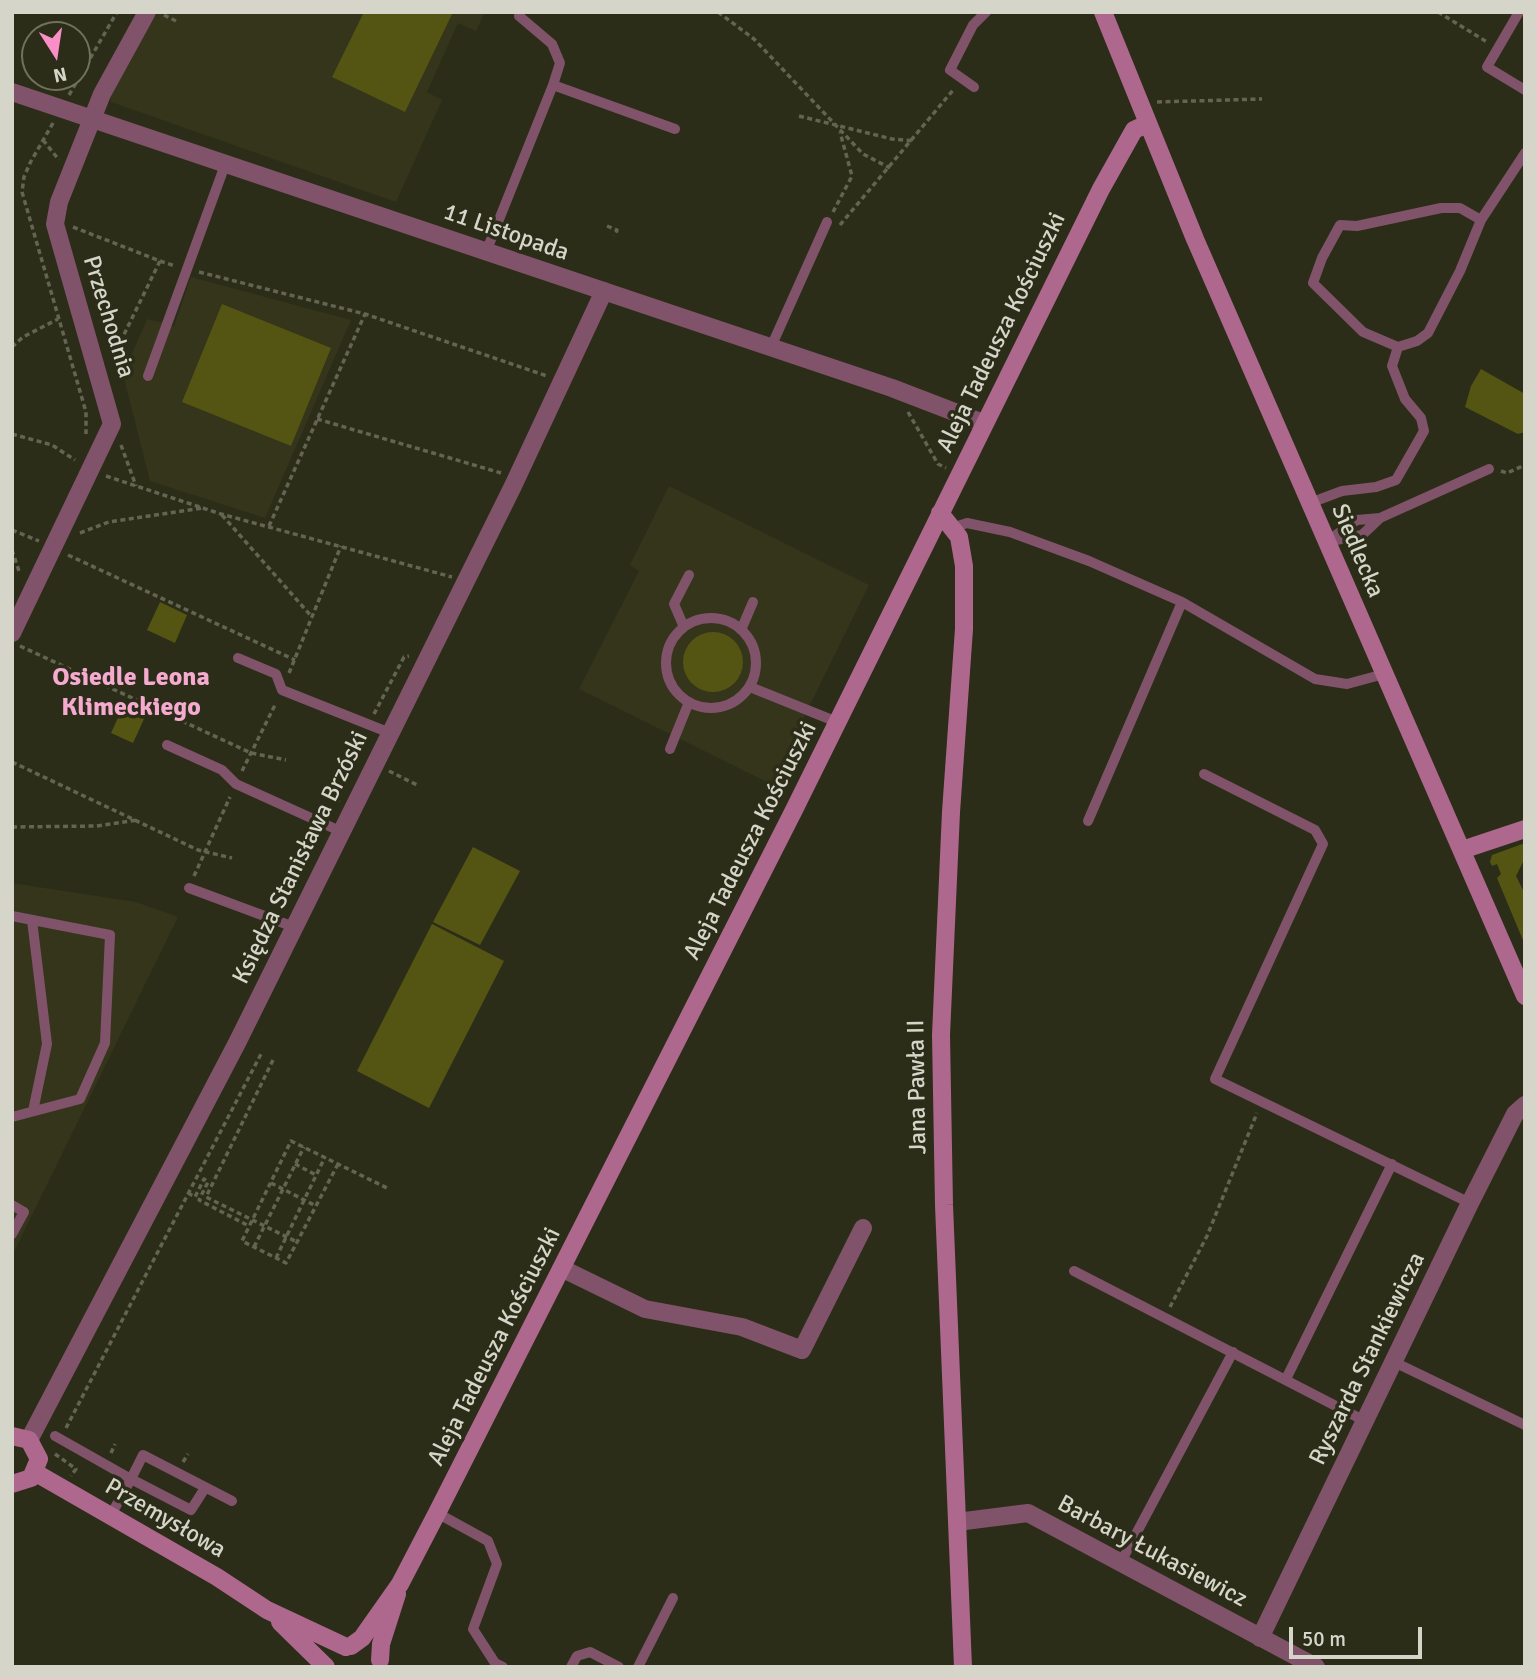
<!DOCTYPE html>
<html>
<head>
<meta charset="utf-8">
<style>
	body { margin:0 }
	#map { position:relative; width:1537px; height:1679px; overflow:hidden; background:#2c2d18; font-family:Signika,sans-serif }
	canvas { display:block }
	.frame { position:absolute; inset:0; border:14px solid #d5d6c9; pointer-events:none }
	.north { position:absolute; left:21px; top:21px; width:70px; height:70px; box-sizing:border-box; background:#2c2d18; border:2px solid #70715f; border-radius:50%; rotate:168deg; font-size:19px; font-weight:700; line-height:28px; text-align:center; color:#d5d6c9 }
	.north::after { content:''; display:block; margin:auto; width:24px; height:32px; background:#fa8fc8; clip-path:polygon(50% 0,100% 100%,50% 72%,0 100%) }
	.scale { position:absolute; left:1289px; top:1627px; width:133px; height:32px; box-sizing:border-box; border:4px solid #d5d6c9; border-top:0; padding-left:9px; font-size:21px; line-height:24px; white-space:nowrap; color:#d5d6c9; -webkit-text-stroke:5px #2c2d18; paint-order:stroke }
</style>
</head>
<body>
<div id="map">
<canvas width="1537" height="1679"></canvas>
<div class="frame"></div>
<div class="north">N</div>
<div class="scale">50 m</div>
</div>
<script>
const g = document.querySelector('canvas').getContext('2d');
g.lineJoin = 'round';
function fillPath(path, color) { g.fillStyle = color; g.fill(path, 'evenodd'); }
const toPath = rows => new Path2D(rows.map(r => 'M' + r).join(''));
function strokePath(path, color, width, dash) { g.strokeStyle = color; g.lineWidth = width; g.lineCap = dash ? 'butt' : 'round'; g.setLineDash(dash || []); g.stroke(path); }
function write(font, color, halo, rows, align = 'center') {
  g.font = font + ' Signika,sans-serif'; g.lineWidth = 7; g.setLineDash([]); g.textBaseline = 'middle'; g.strokeStyle = halo; g.fillStyle = color; for (const [text, x, y, turn = 0] of rows) {
    g.save(); g.translate(x, y); g.rotate((+turn || 0) * Math.PI / 180); g.textAlign = isNaN(turn) ? turn : align; if (halo) g.strokeText(text, 0, 0); g.fillText(text, 0, 0); g.restore();
  }
}
fillPath(toPath([
	[158,12,485,12,476,31,458,23,427,92,442,100,396,202,111,102,110,95],
	[191,277,351,320,265,518,150,481,123,374,147,319,174,326],
	[669,486,869,585,771,784,579,689,639,571,630,565],
	[12,883,136,902,178,917,12,1256]
]), '#34351a');
fillPath(toPath([
	[364,12,453,12,405,112,332,77],
	[222,304,331,348,291,446,182,402],
	[1481,369,1525,394,1525,432,1518,434,1465,407,1471,386],
	[160,602,187,615,175,643,147,630],
	'683 662a30 30 0 1 1 60 0a30 30 0 1 1-60 0Z',
	[122,709,144,719,133,743,111,733],
	[1525,843,1525,858,1516,876,1525,894,1525,945,1497,878,1501,874,1497,864,1492,866,1490,862,1492,855],
	[473,847,520,871,480,945,433,922],
	[432,924,504,961,429,1108,357,1071]
]), '#545513');
strokePath(toPath([
	[718,12,754,39,863,154,890,168],
	[1438,12,1487,42],
	[164,15,176,21],
	[69,95,117,12],
	[1157,102,1262,99],
	[799,116,892,139,914,141],
	[53,123,30,163,24,177,22,192,86,412,86,434],
	[43,140,59,160],
	[833,212,852,176,840,132],
	[840,225,954,89],
	[607,226,617,230,615,236],
	[73,227,160,261,112,359],
	[160,261,175,266],
	[199,272,365,314,547,376],
	[12,347,23,337,58,319],
	[908,412,938,464,946,468],
	[317,419,501,473],
	[12,434,52,445,75,460],
	[121,445,136,486],
	[1501,471,1507,473,1525,465],
	[106,476,221,514,452,577],
	[222,515,312,617],
	[269,526,365,314],
	[12,530,39,541],
	[80,533,109,522,202,508],
	[12,550,20,574],
	[68,555,295,660],
	[20,646,251,753,286,760],
	[289,673,341,546],
	[374,714,404,657,409,656],
	[12,762,198,850,232,858],
	[242,771,276,703],
	[389,771,417,785],
	[339,802,335,795,363,736],
	[12,827,97,826,137,820],
	[194,876,230,797],
	[273,1060,206,1197,297,1242],
	[295,1164,316,1175],
	[338,1164,286,1263,242,1241,291,1141,338,1164,387,1188],
	[271,1183,316,1206],
	[188,1193,195,1197,204,1179,208,1182,199,1200,249,1226],
	[254,1247,304,1147],
	[276,1258,325,1157],
	[1170,1307,1207,1236,1257,1113],
	[66,1428,261,1054],
	[111,1453,115,1444],
	[55,1454,76,1469,71,1476],
	[183,1462,188,1454]
]), '#636451', 3.5, [5, 3.5]);
strokePath(toPath([
	[1519,12,1487,67,1525,90],
	[519,16,552,44,560,63,553,85],
	[974,87,950,70,973,25,986,12],
	[1441,208,1460,208,1481,220,1460,271,1428,333,1417,341,1398,347,1363,332,1313,283,1322,258,1340,225,1357,226,1441,208],
	[1481,220,1525,153],
	[486,252,553,85,675,129],
	[771,347,827,222],
	[148,376,225,165],
	[1310,503,1342,491,1376,487,1396,480,1424,431,1421,418,1405,399,1392,366,1398,347],
	[952,528,967,523,1010,532,1089,561,1182,602,1315,679,1347,684,1384,674],
	[1331,541,1362,535,1380,518],
	[1326,542,1357,520,1380,518,1489,469],
	'666 663a45 45 0 1 1 90 0a45 45 0 1 1-90 0Z',
	[684,627,674,604,689,575],
	[741,630,753,602],
	[238,658,276,674,282,690,390,733],
	[750,687,837,722],
	[167,745,222,770,236,784,342,832],
	[670,749,689,702],
	[1204,774,1315,830,1323,844,1215,1079,1470,1203],
	[1088,821,1182,602],
	[189,888,294,927],
	[12,916,110,935,105,1043,80,1099,12,1117],
	[32,920,47,1044,33,1111],
	[12,1205,24,1212,12,1234],
	[1074,1271,1365,1421],
	[1394,1362,1525,1425],
	[1286,1379,1392,1164],
	[55,1436,131,1479,111,1515],
	[205,1488,191,1510,131,1479,143,1455,232,1501],
	[437,1513,488,1541,497,1564,473,1629,495,1663,503,1667],
	[1121,1562,1233,1352],
	[571,1667,577,1656,590,1652,619,1667],
	[638,1667,673,1598]
]), '#80536a', 10);
strokePath(toPath([
	[12,92,892,388,983,423],
	[12,633,112,424,55,224,59,202,102,94,147,12],
	[563,1269,645,1309,742,1327,802,1350,863,1228],
	[29,1440,237,1043,513,486,604,291],
	[957,1522,1028,1513,1316,1667],
	[1260,1638,1470,1203,1515,1114,1525,1105]
]), '#80536a', 18);
strokePath(toPath([
	[1103,12,1195,239,1525,996],
	[940,513,959,537,964,566,964,629,951,812,941,1035,944,1205,963,1667],
	[1462,850,1525,829],
	[12,1436,29,1440,39,1459,31,1478,12,1484],
	[36,1473,217,1577,267,1610,346,1647],
	[280,1622,326,1667],
	[351,1646,362,1638,400,1584,437,1513,794,810,1101,189,1134,130,1147,124],
	[380,1660,381,1644,397,1594]
]), '#af688d', 18);
write('24px', '#d5d6c9', '#2c2d18', [
	["11 Listopada",506,233,19],
	["Przechodnia",108,317,73],
	["Aleja Tadeusza Kościuszki",1002,333,-64],
	["Siedlecka",1357,551,67],
	["Aleja Tadeusza Kościuszki",751,841,-63],
	["Księdza Stanisława Brzóski",301,858,-64],
	["Jana Pawła II",918,1087,-91],
	["Aleja Tadeusza Kościuszki",495,1347,-63],
	["Ryszarda Stankiewicza",1368,1359,-64],
	["Przemysłowa",165,1519,30],
	["Barbary Łukasiewicz",1152,1552,28]
]);
write('bold 26px', '#f5aad0', '#2c2d18', [
	["Osiedle Leona",131,678],
	["Klimeckiego",131,708]
]);
</script>
</body>
</html>
